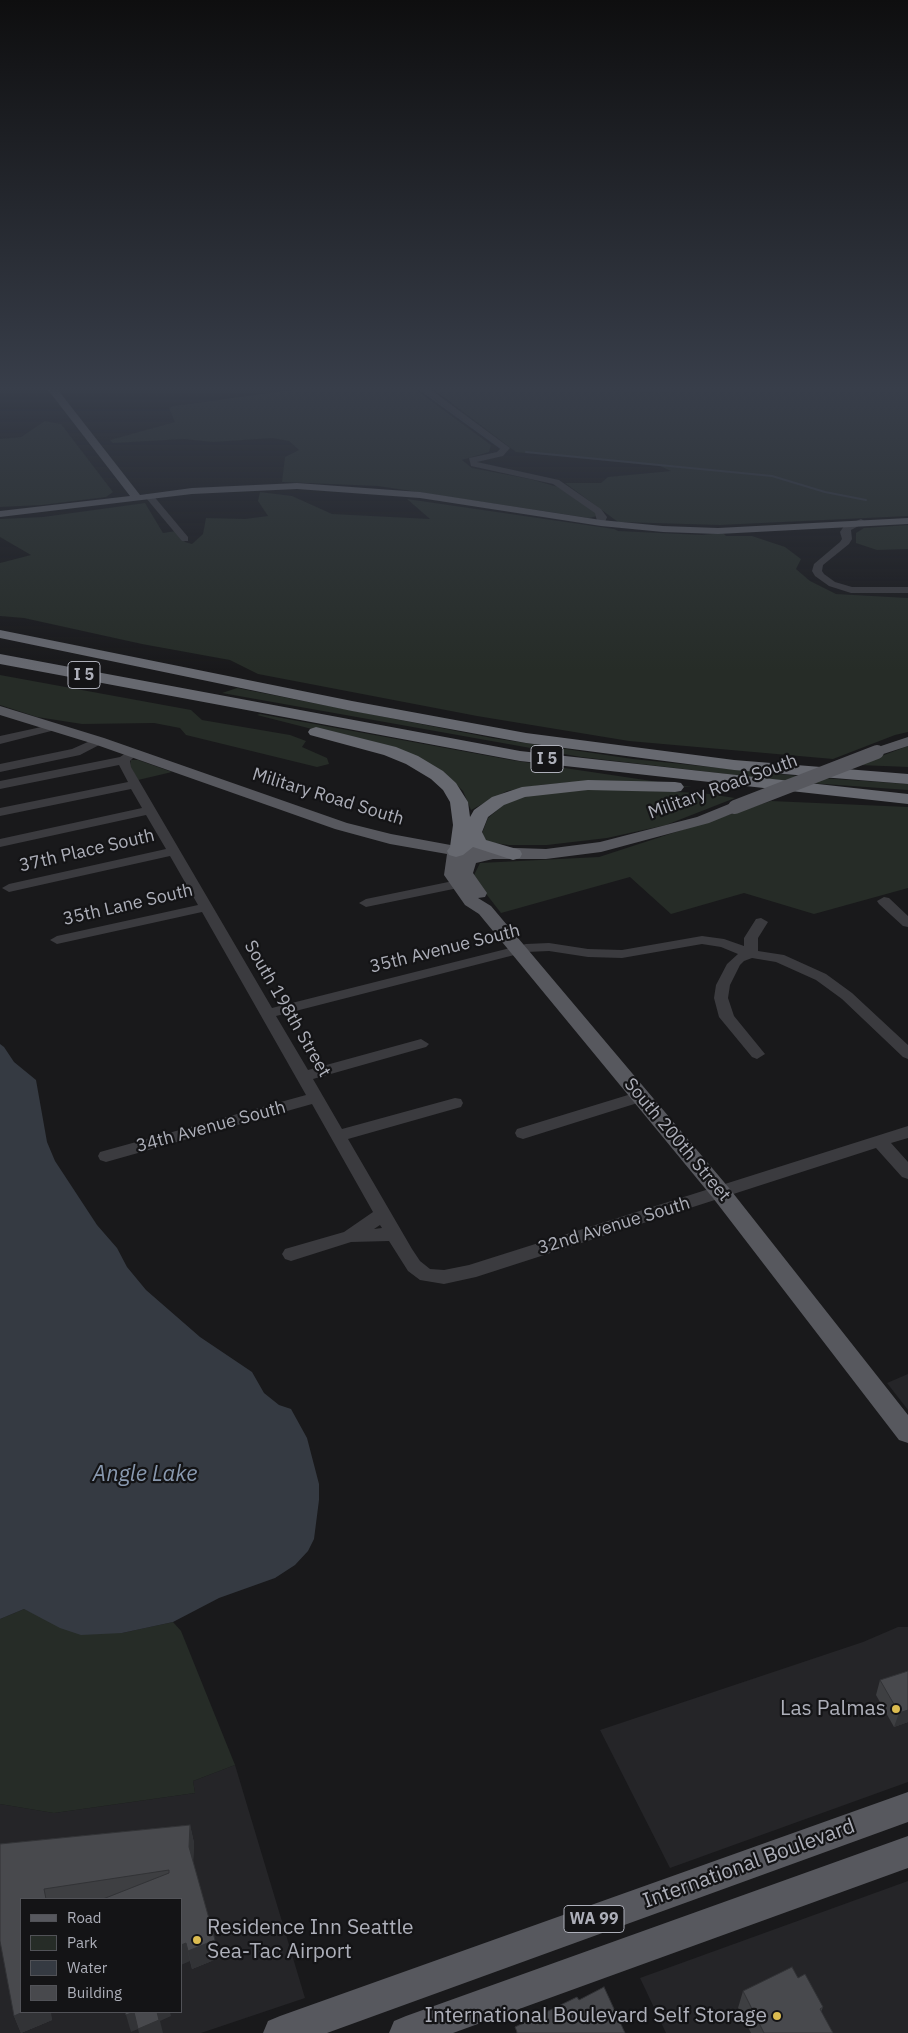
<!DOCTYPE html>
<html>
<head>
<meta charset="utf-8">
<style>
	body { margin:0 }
	#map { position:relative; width:908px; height:2033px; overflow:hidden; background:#19191b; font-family:"IBM Plex Sans",sans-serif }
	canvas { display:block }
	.legend { position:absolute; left:20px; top:1898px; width:162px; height:115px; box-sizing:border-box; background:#141416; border:1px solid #515257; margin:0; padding:6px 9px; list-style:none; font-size:15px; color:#adafb9 }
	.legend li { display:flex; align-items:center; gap:10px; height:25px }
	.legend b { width:25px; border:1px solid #515257 }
</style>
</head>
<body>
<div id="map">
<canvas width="908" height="2033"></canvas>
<ul class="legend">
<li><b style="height:6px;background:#57585e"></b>Road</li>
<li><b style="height:14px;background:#262c27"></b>Park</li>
<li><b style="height:14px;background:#353a42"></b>Water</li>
<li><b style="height:14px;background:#48494d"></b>Building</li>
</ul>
</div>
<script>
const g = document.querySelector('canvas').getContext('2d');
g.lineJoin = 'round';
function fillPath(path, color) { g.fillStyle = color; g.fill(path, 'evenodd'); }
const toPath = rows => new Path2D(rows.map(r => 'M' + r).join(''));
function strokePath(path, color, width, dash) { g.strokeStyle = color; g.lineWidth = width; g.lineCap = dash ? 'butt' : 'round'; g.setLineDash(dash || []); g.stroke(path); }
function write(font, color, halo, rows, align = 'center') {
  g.font = font + ' "IBM Plex Sans",sans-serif'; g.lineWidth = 4.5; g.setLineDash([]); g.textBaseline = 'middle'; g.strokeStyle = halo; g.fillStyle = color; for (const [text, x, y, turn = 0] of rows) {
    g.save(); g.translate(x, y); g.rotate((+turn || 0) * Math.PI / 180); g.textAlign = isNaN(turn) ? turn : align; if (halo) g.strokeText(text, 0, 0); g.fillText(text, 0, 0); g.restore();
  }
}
fillPath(toPath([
	[908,1374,908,1410,887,1383],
	[898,1627,908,1627,908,1782,670,1868,600,1730,863,1642],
	[235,1765,305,1998,201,2033,0,2033,0,1804,54,1813,195,1793,193,1781],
	[21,1899,181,1899,181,2012,21,2012],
	[908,1881,908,2033,666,2033,640,1978]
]), '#252528');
fillPath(toPath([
	[322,386,411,386,491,445,489,452,462,460,472,468,530,479,558,487,597,513,597,516,589,518,378,486,282,482,285,457,299,450,289,441,272,438,213,442,184,439,113,443,110,440,175,422,169,408,173,406],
	[429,386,550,386,659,393,703,386,908,386,908,516,720,525,618,522,565,483,601,483,608,477,671,471,660,466,516,452],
	[45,421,61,424,113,492,106,497,42,505,0,507,0,439,21,437],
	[260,492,292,496,332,514,430,519,407,499,614,529,618,531,702,535,723,533,726,536,752,536,785,547,801,559,796,569,810,581,836,594,908,598,908,732,895,735,833,759,629,741,477,716,258,674,230,660,142,644,24,618,0,616,0,563,31,555,0,537,0,519,43,517,145,503,163,533,176,531,185,542,192,544,203,534,206,518,245,519,268,516,258,501],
	[908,525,908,549,877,550,856,543,856,533,864,528],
	[0,675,191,710,202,720,290,735,306,741,302,747,327,758,329,764,317,767,186,735,180,728,154,723,82,724,37,717,0,705],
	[237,688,492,738,633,759,798,776,787,781,581,757,222,693],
	[260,714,511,760,692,787,572,782,540,785,507,791,471,810,463,791,444,772,410,754,257,715],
	[908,746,908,767,859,765,868,761],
	[131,760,138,760,172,772,138,780,130,766],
	[821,778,908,784,908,790,810,783],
	[598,789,702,793,735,798,666,825,607,838,547,845,509,845,487,842,481,836,488,818,506,803,534,794],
	[771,801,908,807,908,888,814,914,744,893,671,914,630,877,501,913,473,877,480,863,599,857],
	[24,1609,42,1617,122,1633,173,1622,181,1631,235,1765,193,1781,195,1793,54,1813,0,1804,0,1619]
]), '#262c27');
fillPath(toPath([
	[550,386,703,386,659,393],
	[0,1044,4,1047,14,1062,36,1080,47,1142,55,1161,97,1225,117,1248,127,1267,146,1290,200,1337,252,1372,264,1393,279,1405,291,1409,307,1438,319,1484,319,1500,314,1539,308,1551,295,1565,275,1578,219,1598,173,1622,122,1633,81,1635,60,1628,24,1609,0,1619]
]), '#353a42');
strokePath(toPath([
	[415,386,502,449],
	[526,452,772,476,825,492,866,500]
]), '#353a42', 2);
fillPath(toPath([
	[417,386,426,386,510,448,503,456,477,462,559,480,601,509,607,517,604,525,598,525,595,513,553,484,471,466,469,458,497,452,501,448,417,386],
	[146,494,152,494,188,537,188,541,182,541,146,498,146,494],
	[861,519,866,522,851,530,852,539,849,544,823,565,822,571,824,574,835,582,852,587,908,587,908,593,851,593,829,586,815,576,812,571,814,564,840,542,842,539,840,532,844,526,861,519],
	[55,724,59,725,59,729,0,744,0,736,55,724],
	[99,737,103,739,103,743,80,755,0,772,0,764,72,749,99,737],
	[132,749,138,753,130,761,131,767,272,1008,526,944,549,943,588,949,622,950,702,936,724,939,744,946,744,938,756,919,761,918,768,922,758,938,758,951,784,955,826,974,852,993,908,1045,908,1059,903,1057,842,999,816,980,776,962,752,958,744,961,740,965,730,985,728,998,734,1016,765,1054,757,1059,752,1057,719,1017,714,998,716,985,727,964,738,954,721,947,702,944,622,958,588,957,549,951,526,952,276,1016,308,1070,421,1039,429,1044,426,1047,313,1079,342,1129,455,1098,461,1099,463,1103,461,1107,348,1139,412,1249,420,1261,430,1269,444,1270,469,1265,908,1126,908,1138,891,1143,908,1162,908,1179,902,1177,876,1148,476,1277,444,1284,420,1280,408,1271,389,1241,351,1242,291,1261,285,1259,282,1254,285,1249,344,1232,373,1212,312,1104,106,1162,100,1160,98,1156,100,1152,306,1095,202,912,57,944,50,940,57,936,198,905,170,856,9,892,2,888,9,884,166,849,146,815,0,847,0,839,142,808,131,789,0,816,0,808,128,782,119,765,0,789,0,781,120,757,132,749],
	[380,1225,382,1228,374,1229,380,1225],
	[458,880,463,881,465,884,463,887,366,907,359,903,366,899,458,880],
	[884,897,889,898,908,916,908,927,903,926,879,904,877,901,884,897],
	[641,1091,647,1092,649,1096,647,1100,523,1139,517,1137,515,1133,517,1129,641,1091]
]), '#3b3b3f');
fillPath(toPath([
	[45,386,55,386,140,495,192,488,297,483,420,492,601,520,663,526,718,528,908,518,908,524,718,534,663,532,601,526,420,498,297,489,192,494,0,517,0,511,130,496,45,386],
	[0,706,104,738,347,823,391,834,456,846,546,849,600,842,697,817,729,804,741,804,743,807,741,810,709,823,601,852,546,859,493,859,476,863,473,873,487,893,485,897,478,898,491,906,729,1188,908,1415,908,1443,899,1440,713,1198,479,914,465,905,444,875,447,854,390,844,335,829,94,744,0,715,0,706],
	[908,737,908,746,877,756,870,752,872,749,908,737],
	[908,1792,908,1822,327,2033,263,2033,268,2021,280,2016,908,1792],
	[908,1836,908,1868,453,2033,389,2033,394,2021,406,2016,908,1836]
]), '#57585e');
fillPath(toPath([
	[0,630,352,701,526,733,734,760,908,774,908,784,734,770,526,743,352,711,0,638,0,630],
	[0,654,520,751,908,794,908,804,520,761,0,664,0,654],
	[316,727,396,747,418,756,443,771,456,783,468,802,470,817,474,810,492,797,522,787,588,780,675,782,681,783,684,787,681,791,675,792,588,790,525,797,504,805,488,817,482,832,486,840,520,850,522,854,520,858,513,860,473,847,463,855,456,857,449,855,447,851,450,847,453,825,450,802,443,790,431,779,406,764,384,755,310,735,308,732,310,729,316,727]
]), '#676970');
strokePath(toPath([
	[735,807,877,752]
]), '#57585e', 14);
fillPath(toPath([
	[880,1680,908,1722,894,1727,876,1695],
	[190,1825,194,1843,193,1862,219,1958,192,1969,190,1961,106,1898,100,1899,21,1899,52,2020,21,2033,14,2016,0,1844],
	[798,1978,823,2007,821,2012,833,2033,751,2033,738,2008,743,1991]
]), '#3e3f42');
fillPath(toPath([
	[908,1710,908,1722,894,1727,899,1713],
	[190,1825,194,1843,193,1866,189,1847],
	[215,1940,219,1958,192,1969,188,1951],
	[186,1943,190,1961,181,1965,181,1945],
	[23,2012,51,2012,52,2020,21,2033,14,2016],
	[134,2012,170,2012,171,2016,160,2021,163,2033,139,2033,138,2029,131,2032,126,2015]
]), '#323336');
const building = toPath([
	[908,1671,908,1710,899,1713,880,1680,908,1671],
	[190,1825,189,1847,215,1940,188,1951,186,1943,181,1945,181,1899,103,1899,169,1873,169,1870,44,1889,46,1899,21,1899,21,2012,23,2012,14,2016,0,1941,0,1844,190,1825],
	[792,1967,798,1978,805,1974,823,2007,820,2009,833,2033,764,2033,743,1991,792,1967],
	[604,1987,625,2033,517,2033,517,2032,515,2027,577,1997,579,2000,604,1987],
	[125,2012,134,2012,126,2015,125,2012],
	[134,2012,157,2012,159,2020,138,2029,134,2012]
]);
fillPath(building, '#48494d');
strokePath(building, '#323336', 1);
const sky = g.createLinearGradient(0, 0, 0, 671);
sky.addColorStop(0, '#0e0e0f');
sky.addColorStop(0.58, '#383e4a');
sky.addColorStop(1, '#383e4a00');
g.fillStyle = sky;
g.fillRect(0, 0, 908, 671);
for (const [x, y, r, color] of [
	[896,1709,5,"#dcbc50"],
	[197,1940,5,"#dcbc50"],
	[777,2016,5,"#dcbc50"]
]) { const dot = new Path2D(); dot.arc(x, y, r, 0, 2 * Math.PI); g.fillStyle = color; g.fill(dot); strokePath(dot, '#141416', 2); }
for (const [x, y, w] of [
	[84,675,32],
	[547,759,32],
	[594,1919,60]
]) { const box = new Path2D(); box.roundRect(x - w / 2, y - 13.5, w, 27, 4); g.fillStyle = '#141416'; g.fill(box); strokePath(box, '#adafb9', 1); }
write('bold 16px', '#adafb9', null, [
	["I 5",84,675],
	["I 5",547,759],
	["WA 99",594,1919]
]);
write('18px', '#adafb9', '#141416', [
	["Military Road South",723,787,-20],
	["Military Road South",328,797,17],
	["37th Place South",87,851,-13],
	["35th Lane South",128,905,-13],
	["35th Avenue South",445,949,-14],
	["South 198th Street",287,1009,60],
	["34th Avenue South",211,1127,-15],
	["South 200th Street",677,1140,50],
	["32nd Avenue South",614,1226,-17]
]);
write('21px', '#adafb9', '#141416', [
	["Las Palmas",886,1709],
	["Residence Inn Seattle",207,1928,"left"],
	["Sea-Tac Airport",207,1952,"left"],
	["International Boulevard Self Storage",767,2016]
], 'right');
write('21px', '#adafb9', '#141416', [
	["International Boulevard",749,1864,-20]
]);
write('italic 22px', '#8999af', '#141416', [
	["Angle Lake",145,1475]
]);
</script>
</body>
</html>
